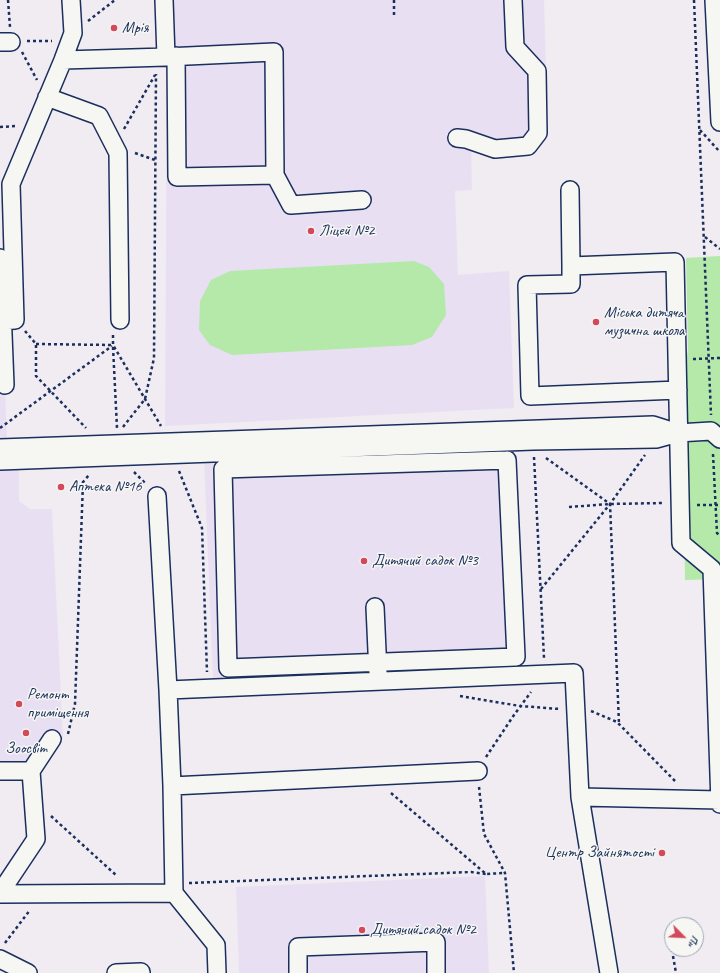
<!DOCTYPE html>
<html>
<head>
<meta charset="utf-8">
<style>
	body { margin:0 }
	#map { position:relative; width:720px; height:973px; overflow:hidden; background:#f0ecf2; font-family:Caveat,sans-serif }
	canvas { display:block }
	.north { position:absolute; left:664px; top:917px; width:40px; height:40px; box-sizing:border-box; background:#f6f6f2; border:1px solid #9ea6b7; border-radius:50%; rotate:114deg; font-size:11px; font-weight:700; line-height:16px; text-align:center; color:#1b2f5e }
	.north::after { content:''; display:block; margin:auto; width:14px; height:18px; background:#d1495b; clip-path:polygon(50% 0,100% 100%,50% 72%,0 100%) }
</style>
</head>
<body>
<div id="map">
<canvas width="720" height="973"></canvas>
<div class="north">Пн</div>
</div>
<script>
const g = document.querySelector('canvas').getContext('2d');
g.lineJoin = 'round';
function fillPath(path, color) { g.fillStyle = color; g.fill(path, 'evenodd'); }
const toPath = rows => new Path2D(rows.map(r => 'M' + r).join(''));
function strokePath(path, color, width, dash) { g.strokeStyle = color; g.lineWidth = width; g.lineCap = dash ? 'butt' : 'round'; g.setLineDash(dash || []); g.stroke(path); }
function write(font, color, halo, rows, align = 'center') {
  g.font = font + ' Caveat,sans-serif'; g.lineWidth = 3; g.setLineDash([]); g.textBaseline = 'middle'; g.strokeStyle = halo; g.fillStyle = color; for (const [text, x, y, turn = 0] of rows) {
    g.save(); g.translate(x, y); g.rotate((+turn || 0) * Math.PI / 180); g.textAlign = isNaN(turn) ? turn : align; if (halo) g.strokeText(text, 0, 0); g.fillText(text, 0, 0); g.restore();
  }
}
fillPath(toPath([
	[173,0,544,0,548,138,471,141,472,190,455,191,458,275,509,271,514,408,165,426,167,71,173,59,175,46],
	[0,258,8,467,19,467,19,501,30,509,52,509,63,739,52,739,31,771,0,771],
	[514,449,524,663,213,679,204,458],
	[485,876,489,973,239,973,236,887]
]), '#e9dff2');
fillPath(toPath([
	[720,256,720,579,685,580,682,380,688,350,686,258],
	[414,261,429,267,444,284,446,315,432,337,412,345,232,355,210,345,199,330,200,301,211,280,230,271]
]), '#b4e9aa');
const minor = toPath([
	[714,0,720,122],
	[0,42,11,42],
	[176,56,177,177,275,175],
	[166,57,274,52,275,175,291,205,362,200],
	[63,60,166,57,164,0],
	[47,97,99,116,118,153,120,320],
	[457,138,466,139,495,149,528,146,538,133,537,71,515,47,513,0],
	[570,190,571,266],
	[0,258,5,385],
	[0,321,15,320,11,184,63,60,73,33,71,0],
	[678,390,530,396,527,285,571,284,571,266,675,262,681,543,712,569,720,804],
	[0,448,653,425,678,433,711,431,720,439],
	[507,460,516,657,228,668,223,469,507,460],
	[0,461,533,441,656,439,678,433],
	[157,496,168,690],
	[375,607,378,673],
	[0,771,31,771],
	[478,771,172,786,168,690,574,673,580,797,609,973],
	[580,797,720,800],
	[0,893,36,839,31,771,52,739],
	[174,893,216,945,217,973],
	[0,894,174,893,172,786],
	[0,959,28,973],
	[116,973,141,972],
	[298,973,298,947,436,942,436,973]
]);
strokePath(minor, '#1b2f5e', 20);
strokePath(toPath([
	[8,0,10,27],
	[394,0,394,16],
	[694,0,711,415],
	[88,21,115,0],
	[27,41,52,41],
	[22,52,37,80],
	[0,127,17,126],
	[124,129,155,75],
	[700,130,720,152],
	[135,153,155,160],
	[705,237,720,249],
	[25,331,36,344,36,376,86,428],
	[113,335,113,345,161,426],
	[36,344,112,345],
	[113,347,117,428],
	[693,359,720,358],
	[123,427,145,399,154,358,156,74],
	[0,428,112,346],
	[713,454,717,533,720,536],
	[534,457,544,658],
	[546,458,610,504,619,724],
	[179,471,202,528,207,672],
	[134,472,146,484],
	[697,505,720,505],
	[569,507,610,504,664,503],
	[541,589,610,504,645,455],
	[460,696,520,706,560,709],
	[591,711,617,722,675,781],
	[68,734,75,704,83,482,89,475],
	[486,757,514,715,531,692],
	[479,787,484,834,505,873,514,973],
	[391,793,486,874,504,873],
	[51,816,117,876],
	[189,883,471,872,486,874],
	[5,943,30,910],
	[673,956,676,973]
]), '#1b2f5e', 2.5, [3, 3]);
strokePath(minor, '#f6f6f2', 17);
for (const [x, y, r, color] of [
	[114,28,4,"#d1495b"],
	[311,231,4,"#d1495b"],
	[596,322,4,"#d1495b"],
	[61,487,4,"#d1495b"],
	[364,561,4,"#d1495b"],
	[19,704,4,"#d1495b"],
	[26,733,4,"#d1495b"],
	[662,853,4,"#d1495b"],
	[362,930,4,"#d1495b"]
]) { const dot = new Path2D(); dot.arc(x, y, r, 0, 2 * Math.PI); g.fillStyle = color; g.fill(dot); strokePath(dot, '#f6f6f2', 1.5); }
write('16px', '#1b2f5e', '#f6f6f2', [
	["Мрія",122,28],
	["Ліцей №2",319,231],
	["Міська дитяча",604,313],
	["музична школа",604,331],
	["Аптека №16",69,487],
	["Дитячий садок №3",372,561],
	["Ремонт",27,695],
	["приміщення",27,713],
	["Зоосвіт",26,749,"center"],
	["Центр Зайнятості",654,853,"right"],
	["Дитячий садок №2",370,930]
], 'left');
</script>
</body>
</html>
